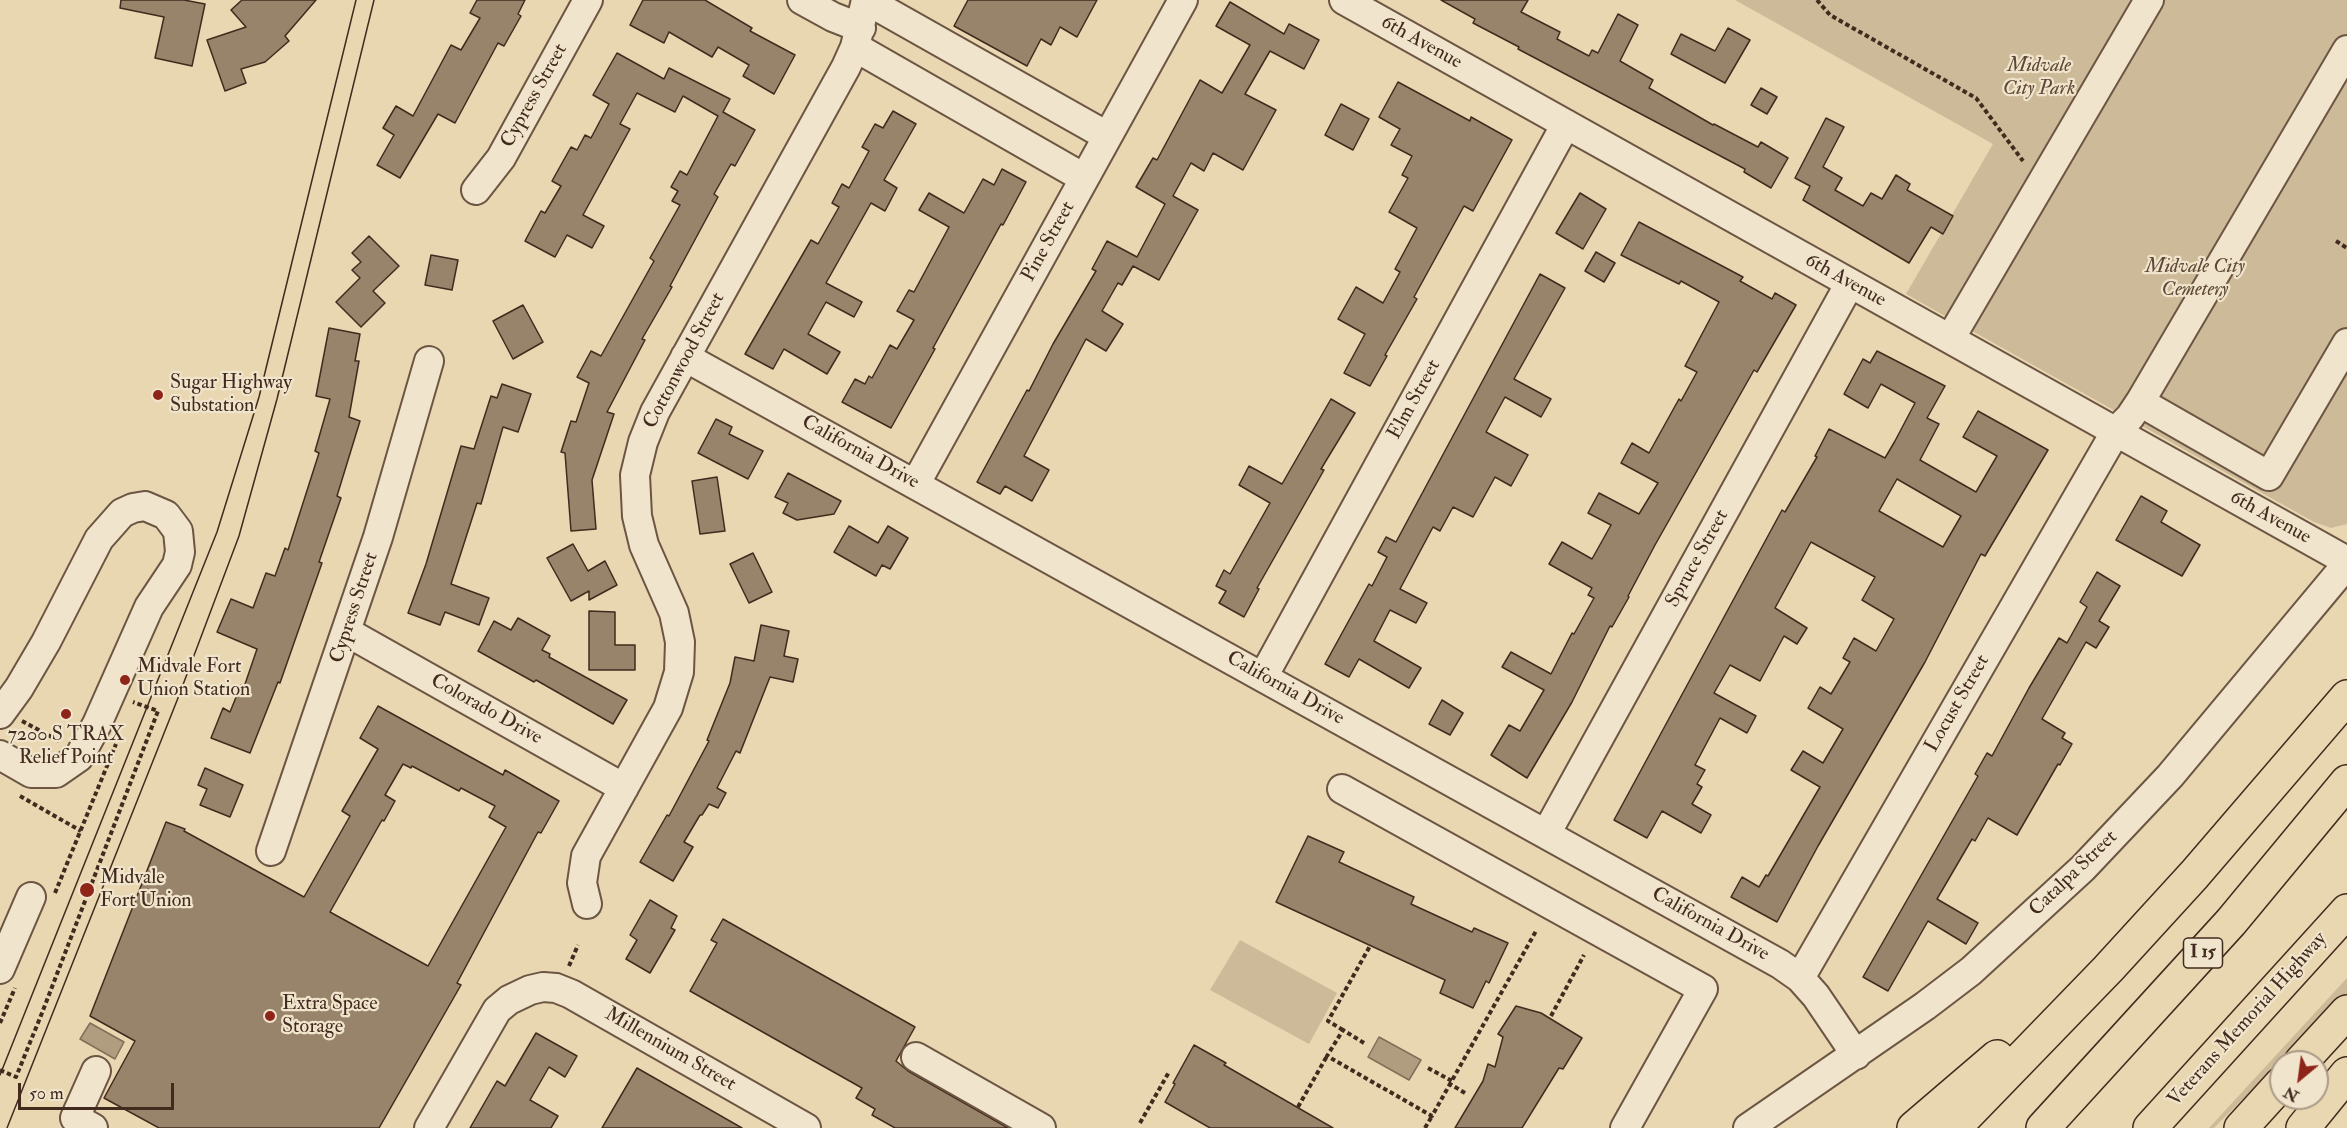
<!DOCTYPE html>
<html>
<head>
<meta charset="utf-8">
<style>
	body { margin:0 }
	#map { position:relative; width:2347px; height:1128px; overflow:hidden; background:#e8d7b1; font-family:"IM FELL Double Pica",serif }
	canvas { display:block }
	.north { position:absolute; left:2269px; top:1050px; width:60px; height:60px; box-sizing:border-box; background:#f0e5cc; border:2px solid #aa9a86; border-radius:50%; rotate:209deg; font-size:16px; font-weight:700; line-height:24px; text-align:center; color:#422a1e }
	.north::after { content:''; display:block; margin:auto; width:21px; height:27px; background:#8f2418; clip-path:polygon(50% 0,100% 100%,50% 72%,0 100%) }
	.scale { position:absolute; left:18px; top:1083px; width:156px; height:27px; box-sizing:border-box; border:3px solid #422a1e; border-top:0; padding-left:8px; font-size:18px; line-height:21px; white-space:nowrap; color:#422a1e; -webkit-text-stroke:4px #f0e5cc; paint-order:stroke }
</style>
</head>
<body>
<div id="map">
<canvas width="2347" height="1128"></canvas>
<div class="north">N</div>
<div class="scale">50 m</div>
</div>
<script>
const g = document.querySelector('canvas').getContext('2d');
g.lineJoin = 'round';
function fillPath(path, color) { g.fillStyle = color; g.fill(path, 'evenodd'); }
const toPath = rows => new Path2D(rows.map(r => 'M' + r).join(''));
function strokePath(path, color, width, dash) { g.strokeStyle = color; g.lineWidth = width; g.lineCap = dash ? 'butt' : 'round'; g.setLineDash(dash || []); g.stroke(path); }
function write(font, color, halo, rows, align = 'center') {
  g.font = font + ' "IM FELL Double Pica",serif'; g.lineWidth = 4.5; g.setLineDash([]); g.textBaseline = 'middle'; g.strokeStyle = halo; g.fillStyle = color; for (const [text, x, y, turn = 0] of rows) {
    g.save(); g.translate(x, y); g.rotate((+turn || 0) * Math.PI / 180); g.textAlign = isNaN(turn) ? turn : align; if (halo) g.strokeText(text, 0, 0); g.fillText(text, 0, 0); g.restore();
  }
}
fillPath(toPath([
	[1735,0,2347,0,2347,524,2331,528,2314,522,1906,294,1993,144],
	[1240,940,1337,993,1309,1044,1210,990],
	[2347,978,2347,994,2214,1128,2209,1128]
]), '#ccba98');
const water = toPath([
	[90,1023,124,1042,115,1059,80,1039,90,1023],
	[1379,1037,1421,1060,1409,1080,1368,1057,1379,1037]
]);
fillPath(water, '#b09c7f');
strokePath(water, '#846e58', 1.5);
const building = toPath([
	[121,0,184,0,205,4,192,66,155,58,164,17,120,8,121,0],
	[242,0,316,0,285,36,289,41,265,62,241,69,246,83,225,91,207,40,246,27,231,10,242,0],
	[477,0,525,0,518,14,521,16,504,46,498,43,455,123,438,114,400,178,377,165,394,135,383,128,396,106,413,116,451,45,461,50,480,18,470,13,477,0],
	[643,0,705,0,752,28,750,31,795,55,774,94,743,76,749,65,718,47,712,57,669,32,664,43,630,25,643,0],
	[968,0,1097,0,1077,37,1060,27,1051,45,1041,39,1027,66,954,26,968,0],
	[1441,0,1528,0,1521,12,1560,32,1557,39,1589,56,1592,50,1598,53,1618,14,1638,25,1620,61,1653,80,1649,88,1713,125,1714,124,1758,147,1761,142,1788,158,1771,188,1744,172,1745,169,1518,49,1519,47,1473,23,1475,19,1441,0],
	[1230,2,1284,34,1289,24,1319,40,1304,69,1270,51,1245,94,1276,110,1243,170,1213,153,1204,171,1191,163,1173,196,1198,210,1159,280,1133,266,1122,285,1118,283,1102,311,1123,324,1106,351,1086,339,1024,456,1049,470,1032,501,1005,486,1000,494,977,482,1027,390,1029,391,1053,344,1096,271,1092,269,1107,241,1137,257,1165,204,1136,187,1153,158,1157,160,1200,80,1222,93,1250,45,1216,26,1230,2],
	[1728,28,1750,40,1725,83,1671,54,1681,34,1715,51,1728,28],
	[617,53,664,79,669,68,730,99,723,112,755,130,735,166,731,164,714,194,718,197,670,286,672,287,642,339,645,340,607,412,614,414,592,480,596,529,571,531,565,453,561,452,571,421,576,422,589,383,577,377,591,351,601,356,654,261,650,258,680,205,672,201,678,191,671,187,680,171,687,175,718,116,683,96,675,112,637,93,620,124,630,129,583,215,604,226,592,248,567,235,555,257,525,241,541,211,545,213,561,186,552,181,571,147,577,150,585,135,591,138,609,104,593,95,617,53],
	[1398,82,1470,121,1471,117,1512,140,1473,211,1464,206,1414,297,1417,299,1385,355,1387,356,1370,386,1344,373,1365,334,1338,319,1356,287,1383,303,1400,272,1395,269,1417,228,1389,212,1408,178,1402,175,1412,156,1391,145,1400,129,1379,117,1398,82],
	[1761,88,1777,97,1767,114,1751,105,1761,88],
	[1341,104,1369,119,1353,150,1325,135,1341,104],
	[893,111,916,124,884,180,897,188,885,211,871,203,826,283,862,302,854,317,826,302,808,334,840,352,827,374,784,349,773,369,745,354,811,240,818,244,839,207,832,203,842,184,849,188,869,151,862,147,875,124,883,128,893,111],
	[1826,118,1844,127,1823,167,1842,178,1835,190,1863,206,1871,193,1882,199,1896,175,1910,184,1907,190,1953,216,1943,234,1931,227,1909,263,1803,200,1810,186,1795,178,1826,118],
	[1002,169,1026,182,1003,225,1001,224,933,348,935,349,891,428,842,402,855,379,865,384,869,376,872,378,890,345,897,349,914,320,897,311,909,290,914,292,949,227,919,210,929,193,964,213,983,179,994,185,1002,169],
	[1580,193,1606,209,1583,249,1556,233,1580,193],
	[1639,222,1743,277,1740,281,1772,299,1775,293,1796,305,1757,372,1754,370,1655,545,1628,596,1629,597,1612,627,1610,626,1572,702,1527,778,1491,755,1509,725,1520,731,1544,690,1502,667,1511,652,1551,674,1572,633,1574,634,1594,598,1588,595,1592,588,1549,564,1562,542,1592,559,1611,525,1588,513,1599,493,1639,514,1658,483,1621,463,1632,443,1649,453,1679,399,1681,401,1697,372,1685,366,1719,302,1681,281,1679,284,1621,255,1639,222],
	[369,236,399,266,373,291,385,303,361,327,336,302,360,278,352,270,361,262,352,253,369,236],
	[1596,252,1615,263,1604,282,1585,271,1596,252],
	[431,255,458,260,452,290,425,285,431,255],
	[1540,274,1565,288,1514,379,1551,399,1541,417,1505,397,1486,432,1528,455,1511,486,1495,477,1473,517,1453,507,1440,531,1433,527,1400,589,1427,603,1416,623,1390,610,1374,641,1421,668,1409,688,1359,659,1349,677,1325,664,1369,584,1372,586,1387,557,1378,552,1386,537,1396,542,1540,274],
	[523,305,543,342,513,359,493,321,523,305],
	[329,328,360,334,355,361,359,361,349,417,360,421,337,496,341,498,319,562,322,563,280,683,278,682,250,753,211,738,223,708,230,712,241,685,244,687,257,649,217,632,231,599,253,608,266,573,275,576,285,548,288,550,319,453,315,451,330,399,316,396,329,328],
	[1877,351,1945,386,1927,418,1939,424,1920,460,1976,492,1997,456,1963,437,1978,411,2048,450,1985,556,1981,554,1925,662,1818,846,1777,922,1731,897,1742,877,1759,887,1766,875,1768,876,1820,787,1791,770,1803,751,1823,763,1843,729,1808,708,1820,687,1831,694,1850,662,1843,658,1854,638,1876,651,1894,619,1862,600,1875,577,1811,542,1775,608,1807,628,1797,644,1784,636,1760,681,1730,665,1714,693,1756,716,1747,733,1720,718,1695,765,1705,770,1697,784,1702,787,1692,804,1711,815,1701,833,1662,811,1647,838,1614,820,1782,510,1785,512,1817,457,1815,456,1829,429,1885,458,1895,441,1915,403,1881,384,1868,408,1844,394,1863,359,1870,363,1877,351],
	[1897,479,1961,516,1943,547,1879,511,1897,479],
	[502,384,531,394,518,432,503,427,481,504,477,503,451,584,489,598,479,625,445,612,440,625,408,613,426,564,461,446,474,449,491,396,497,398,502,384],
	[1331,399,1355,413,1321,469,1324,470,1257,588,1259,589,1244,617,1219,603,1226,591,1216,586,1224,570,1230,574,1270,503,1239,485,1249,466,1282,484,1331,399],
	[716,419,732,427,729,434,763,451,748,479,698,453,716,419],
	[788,473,841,501,834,514,797,520,783,513,788,503,775,497,788,473],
	[717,477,725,531,700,534,692,481,717,477],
	[2141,496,2167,511,2161,522,2200,545,2182,576,2116,540,2141,496],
	[849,526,878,543,888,526,908,538,890,569,882,565,876,576,834,552,849,526],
	[573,544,588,571,605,561,617,585,589,600,589,591,571,601,547,558,573,544],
	[753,553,772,592,749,603,730,564,753,553],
	[2097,572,2120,586,2099,621,2109,627,2096,648,2086,642,2042,719,2065,733,2062,738,2072,744,2060,765,2058,764,2017,835,1988,818,1975,841,1972,839,1937,899,1978,923,1966,944,1928,921,1888,991,1863,977,1978,776,1975,774,1987,753,1992,756,2029,688,2059,638,2067,643,2087,607,2080,602,2097,572],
	[589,611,615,612,615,645,635,645,635,670,589,670,589,611],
	[518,618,550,636,542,650,550,654,549,657,627,700,613,724,536,680,534,682,478,651,494,621,511,630,518,618],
	[761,625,789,631,784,656,798,659,793,682,770,677,740,753,736,751,717,788,726,793,718,808,709,804,702,815,700,815,684,842,693,847,673,881,640,862,667,815,669,816,709,741,707,740,730,683,735,657,754,661,761,625],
	[1442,700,1463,713,1450,735,1429,724,1442,700],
	[378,706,503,775,505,770,559,801,541,833,538,832,457,983,461,985,379,1128,159,1128,104,1098,135,1041,90,1016,166,822,185,829,184,831,304,897,350,816,342,811,378,749,360,738,378,706],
	[403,764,411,768,412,766,459,791,461,788,495,806,489,817,506,827,428,966,330,912,382,820,384,821,395,801,385,795,403,764],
	[205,768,243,785,230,817,200,805,207,789,198,785,205,768],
	[1308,836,1344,852,1339,862,1414,897,1411,904,1472,932,1474,928,1508,943,1489,983,1486,981,1473,1008,1440,993,1445,980,1276,902,1308,836],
	[650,900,677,916,671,928,675,930,650,973,626,959,637,940,630,935,650,900],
	[723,919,915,1027,896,1061,908,1071,1008,1128,895,1128,872,1115,875,1109,856,1098,862,1088,690,991,717,943,711,940,723,919],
	[1516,1006,1541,1013,1582,1038,1563,1069,1559,1068,1522,1128,1455,1128,1483,1081,1488,1064,1495,1067,1503,1037,1498,1034,1516,1006],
	[536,1033,577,1056,565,1077,549,1067,530,1100,558,1116,551,1128,470,1128,497,1081,505,1086,536,1033],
	[1194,1045,1226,1063,1224,1065,1333,1128,1210,1128,1165,1102,1175,1084,1173,1083,1194,1045],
	[637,1068,742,1128,602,1128,637,1068]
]);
fillPath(building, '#98846a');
strokePath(building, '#422a1e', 1.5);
const minor = toPath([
	[802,0,833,17,861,28],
	[866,0,1107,136],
	[1344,0,2347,561],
	[855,47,1084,178],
	[476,190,501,158,588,0],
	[1950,339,2149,0],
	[685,357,1780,964,1800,978,1816,996,1856,1055],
	[2140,402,2269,476,2347,343],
	[916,483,1183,0],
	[347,632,624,788],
	[1263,677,1566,124],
	[0,714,19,688,46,642,99,539,122,513,133,508,145,506,166,515,178,531,180,552,177,565,149,607,97,724,79,757,56,773,31,773,0,755],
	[1342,789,1703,989,1625,1128],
	[1546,834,1850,283],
	[271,851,378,537,429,361],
	[587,904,582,883,586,856,668,708,679,672,680,642,674,613,644,545,637,516,635,475,643,442,655,412,846,67,855,47,866,0],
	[0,969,31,897],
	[1800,978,2116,431,2130,417,2140,402,2347,50],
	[916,1057,1041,1128],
	[93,1128,75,1118,96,1071],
	[429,1128,497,1010,509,1000,530,990,543,987,556,988,571,994,806,1128],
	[1748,1128,1925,1006,1971,971,2083,868,2170,776,2347,564]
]);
const highway = toPath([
	[2301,1062,2347,1012],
	[1914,1128,1997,1057],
	[1954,1128,2108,969,2194,875,2347,697],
	[2043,1128,2231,922,2347,782],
	[2150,1128,2347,911],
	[2241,1128,2281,1084],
	[2303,1128,2347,1074]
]);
strokePath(minor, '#6c5543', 32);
strokePath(highway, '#422a1e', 36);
strokePath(toPath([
	[1817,0,1830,15,1976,98,2023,161],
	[2336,241,2347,248],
	[22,721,61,742],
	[20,796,81,831],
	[55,893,116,744],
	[569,966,578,945],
	[1551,1016,1584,955],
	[0,1023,15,988],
	[1343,1030,1328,1021,1370,946],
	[1364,1043,1343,1030,1327,1056,1432,1116,1450,1084],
	[1428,1068,1452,1081],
	[0,1070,16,1077,42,1013,158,711,133,702],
	[1465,1093,1450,1084,1536,931],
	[1298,1107,1327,1056],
	[1140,1123,1169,1072],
	[1425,1128,1432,1116]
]), '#422a1e', 4, [4.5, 3]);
strokePath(minor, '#f0e5cc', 28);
strokePath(highway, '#e8d7b1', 33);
strokePath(toPath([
	[0,1075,217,532,259,397,356,0],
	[7,1128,178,698,239,536,277,399,374,0]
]), '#422a1e', 1.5);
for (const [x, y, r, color] of [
	[158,395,6,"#8f2418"],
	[125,680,6,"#8f2418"],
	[66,714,6,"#8f2418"],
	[87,890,8,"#8f2418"],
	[270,1016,6,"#8f2418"]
]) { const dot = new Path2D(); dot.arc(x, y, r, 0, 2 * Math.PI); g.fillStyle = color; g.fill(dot); strokePath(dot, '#f0e5cc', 2); }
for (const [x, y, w] of [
	[2203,953,39]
]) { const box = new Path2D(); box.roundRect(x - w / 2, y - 15, w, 30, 4.5); g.fillStyle = '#f0e5cc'; g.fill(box); strokePath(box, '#422a1e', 1.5); }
write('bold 18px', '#422a1e', null, [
	["I 15",2203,953]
]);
write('20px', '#422a1e', '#f0e5cc', [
	["6th Avenue",1421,43,29],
	["Cypress Street",535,96,-61],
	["Pine Street",1049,242,-61],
	["6th Avenue",1845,281,29],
	["Cottonwood Street",685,361,-62],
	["Elm Street",1415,400,-61],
	["California Drive",860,453,29],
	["6th Avenue",2270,518,29],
	["Spruce Street",1698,559,-61],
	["Cypress Street",355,608,-72],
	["California Drive",1285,689,29],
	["Locust Street",1958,704,-60],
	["Colorado Drive",486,710,29],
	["Catalpa Street",2074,874,-44],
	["California Drive",1710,925,29],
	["Veterans Memorial Highway",2248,1020,-48],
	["Millennium Street",670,1050,30]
]);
write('italic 20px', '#5e4736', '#f0e5cc', [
	["Midvale",2039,67],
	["City Park",2039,90],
	["Midvale City",2195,268],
	["Cemetery",2195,291]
]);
write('20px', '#422a1e', '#f0e5cc', [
	["Sugar Highway",170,384],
	["Substation",170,407],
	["Midvale Fort",137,668],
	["Union Station",137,691],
	["7200 S TRAX",66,736,"center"],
	["Relief Point",66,759,"center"],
	["Midvale",100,879],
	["Fort Union",100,902],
	["Extra Space",282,1005],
	["Storage",282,1028]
], 'left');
</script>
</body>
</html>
